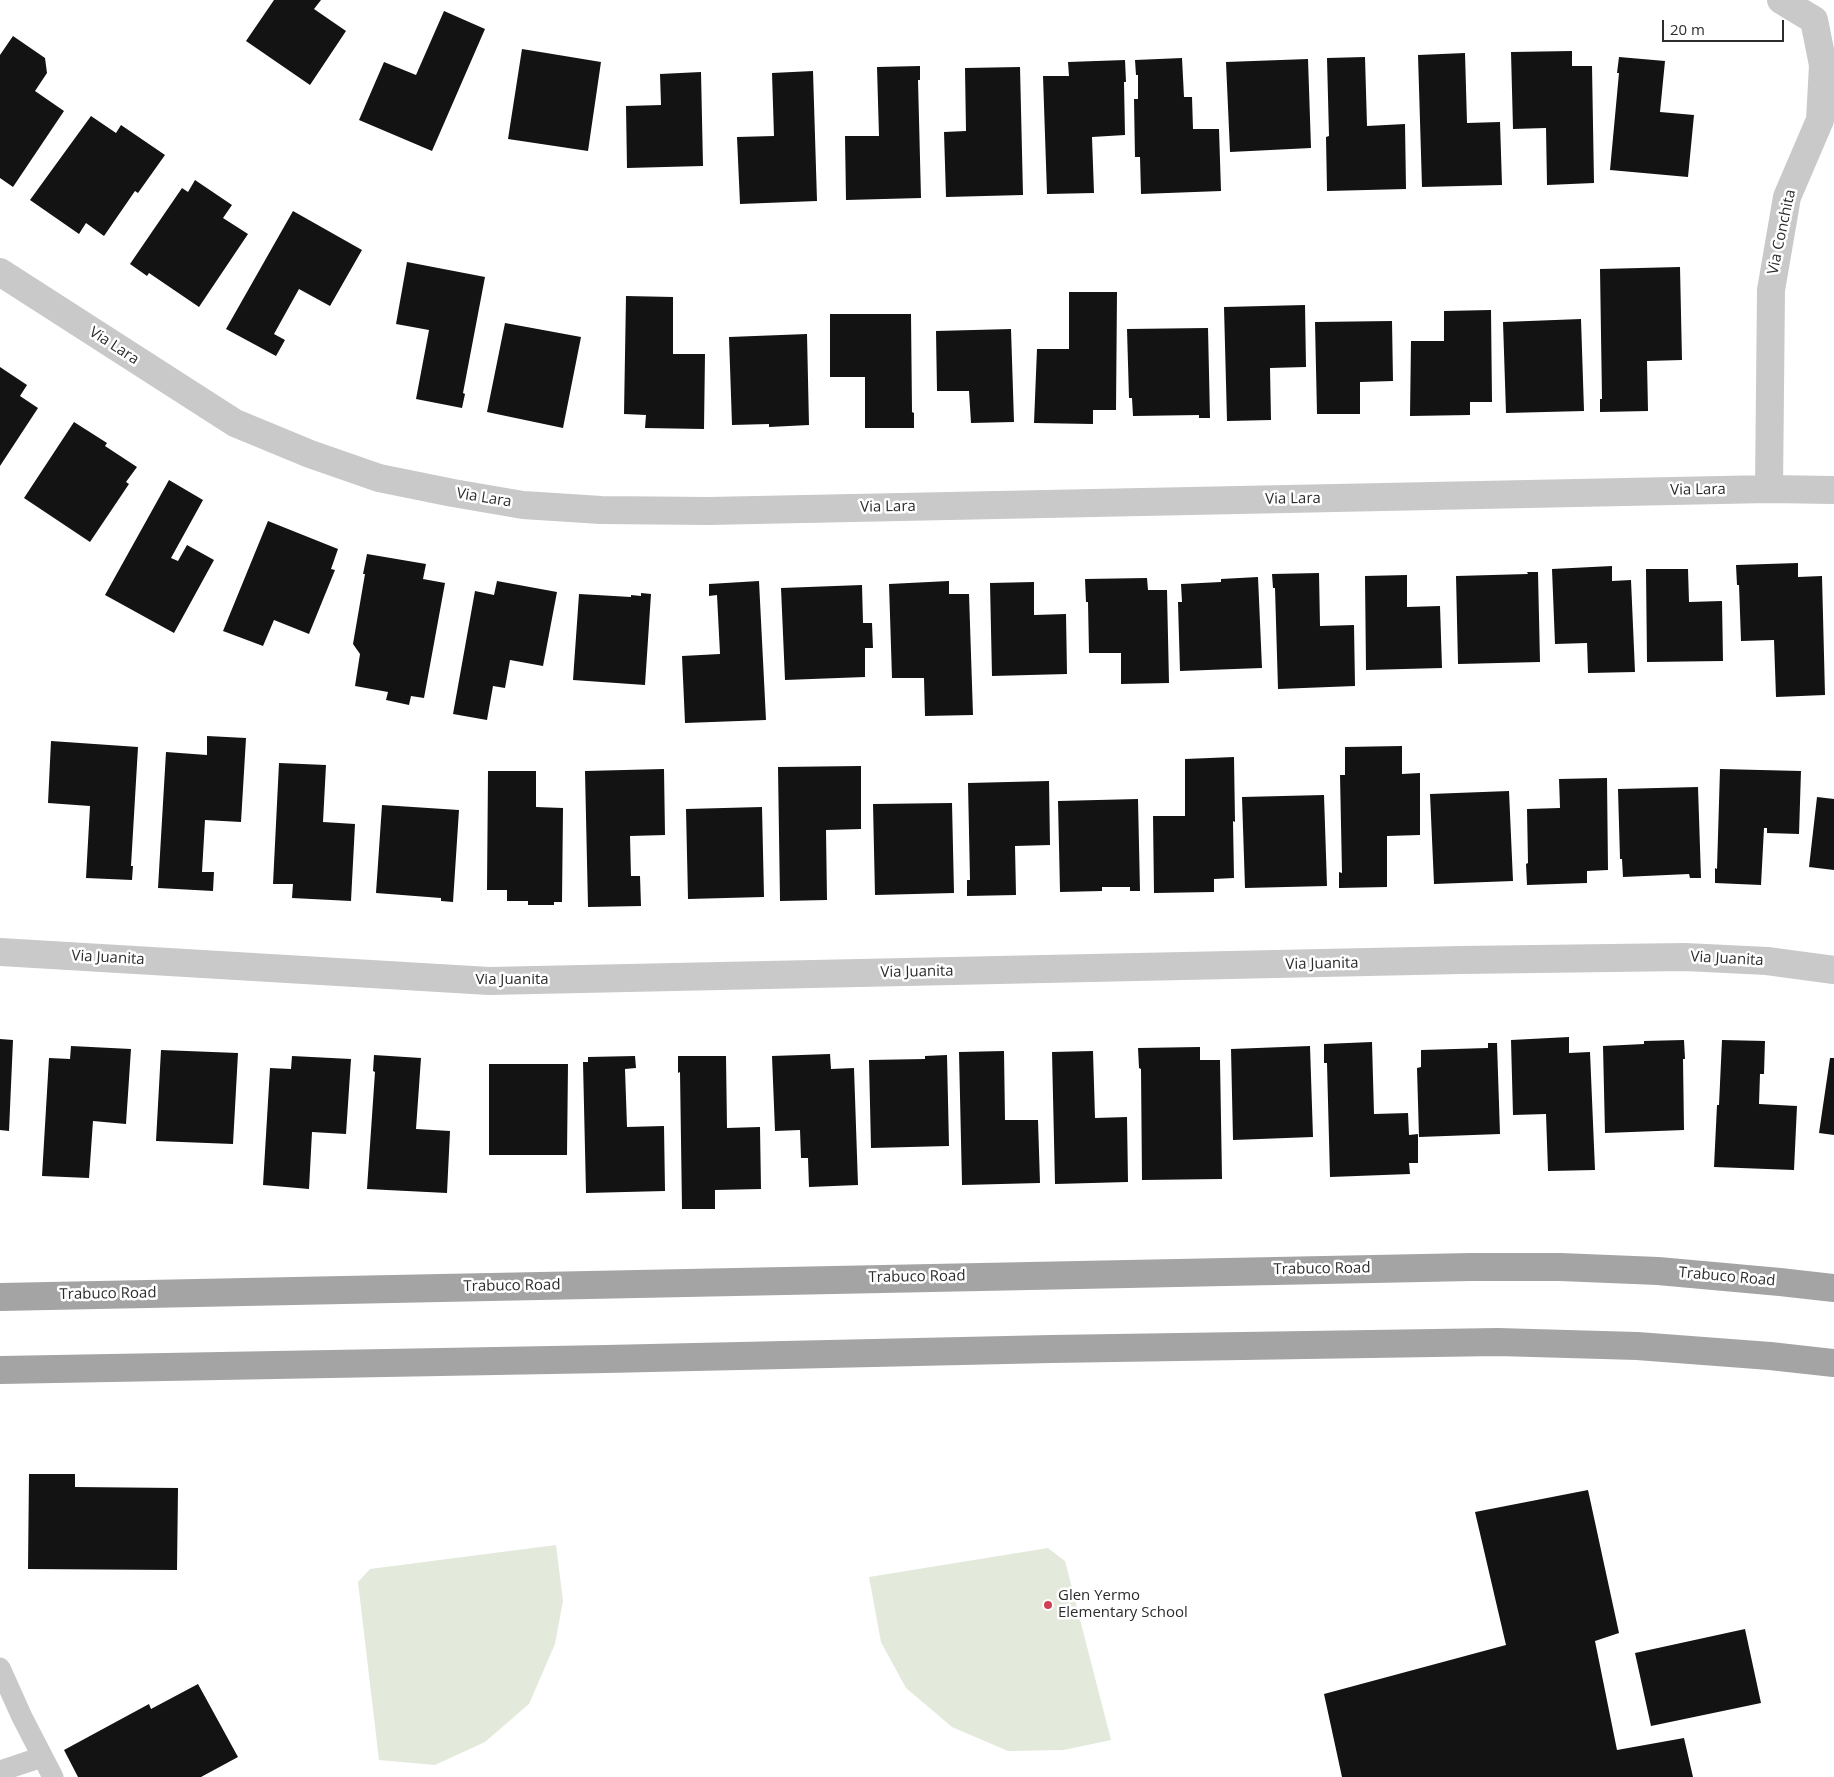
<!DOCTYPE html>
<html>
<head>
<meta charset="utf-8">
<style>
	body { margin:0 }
	#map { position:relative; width:1834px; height:1777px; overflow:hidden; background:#fff; font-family:"Open Sans",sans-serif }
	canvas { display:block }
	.scale { position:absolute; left:1662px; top:20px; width:122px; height:22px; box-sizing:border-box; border:2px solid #2c2c2c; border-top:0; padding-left:6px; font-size:15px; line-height:18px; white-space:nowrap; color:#2c2c2c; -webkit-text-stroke:4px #fff; paint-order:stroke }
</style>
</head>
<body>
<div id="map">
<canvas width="1834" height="1777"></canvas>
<div class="scale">20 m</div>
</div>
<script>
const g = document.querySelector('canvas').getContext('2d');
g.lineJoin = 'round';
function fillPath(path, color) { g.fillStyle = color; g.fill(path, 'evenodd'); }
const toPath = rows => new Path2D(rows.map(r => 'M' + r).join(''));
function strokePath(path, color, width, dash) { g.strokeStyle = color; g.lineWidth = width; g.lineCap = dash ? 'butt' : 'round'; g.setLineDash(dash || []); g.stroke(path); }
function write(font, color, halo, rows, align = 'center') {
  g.font = font + ' "Open Sans",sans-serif'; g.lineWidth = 5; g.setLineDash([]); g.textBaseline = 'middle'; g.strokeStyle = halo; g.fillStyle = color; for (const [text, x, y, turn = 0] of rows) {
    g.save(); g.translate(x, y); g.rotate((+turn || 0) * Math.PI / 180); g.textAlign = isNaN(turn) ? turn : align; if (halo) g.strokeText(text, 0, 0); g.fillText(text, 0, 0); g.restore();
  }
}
fillPath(toPath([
	[556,1545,563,1601,555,1644,529,1704,485,1742,435,1765,379,1760,358,1582,370,1569],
	[1048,1548,1065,1561,1111,1740,1064,1750,1008,1751,952,1727,906,1688,881,1642,869,1577]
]), '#e3e9db');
fillPath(toPath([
	[274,0,321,0,314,9,346,31,310,85,246,41],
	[444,11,485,29,432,151,359,120,384,62,416,75],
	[13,36,45,58,47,73,35,91,64,111,13,187,0,178,0,55],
	[522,49,601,62,588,151,508,139],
	[1572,51,1572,66,1592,66,1594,183,1547,185,1546,128,1513,129,1511,52],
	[1465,53,1467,123,1500,122,1502,185,1422,187,1418,55],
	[1365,57,1367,126,1405,124,1406,189,1327,191,1326,137,1329,136,1327,58],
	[1619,57,1665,61,1660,112,1694,115,1688,177,1610,170,1619,73,1617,73],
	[1182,58,1184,97,1192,97,1193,129,1219,129,1221,191,1141,194,1140,157,1135,157,1134,99,1138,99,1138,75,1136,75,1135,60],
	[1308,59,1311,148,1230,152,1226,62],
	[1125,60,1126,82,1124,82,1125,135,1092,137,1094,193,1047,194,1043,76,1069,76,1068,62],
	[920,66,920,80,918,80,921,198,846,200,845,136,879,136,877,67],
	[1020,67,1023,195,946,197,944,132,966,131,965,68],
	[813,71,817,201,740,204,737,137,774,136,772,73],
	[701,72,703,166,627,168,626,106,661,105,660,74],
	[91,116,116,133,121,125,165,155,138,193,135,191,104,236,86,223,79,234,30,200],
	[195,180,232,205,223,218,248,234,199,307,149,273,147,276,130,264,182,188,188,192],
	[293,211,362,250,330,306,299,289,274,334,285,340,276,356,226,329],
	[407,262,485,277,463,393,465,394,462,408,416,399,429,330,396,324],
	[1680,267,1682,360,1647,361,1648,411,1600,412,1600,399,1602,399,1600,269],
	[1069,292,1117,292,1116,410,1093,410,1093,424,1034,423,1037,349,1069,349],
	[626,296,673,297,673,354,705,354,704,429,645,428,646,415,624,414],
	[1305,305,1306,367,1270,368,1271,420,1227,421,1224,307],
	[1491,310,1492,402,1470,402,1470,415,1410,416,1411,341,1444,341,1444,311],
	[830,314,911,314,912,412,914,413,914,428,865,428,865,377,830,377],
	[1581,319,1584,411,1506,413,1503,322],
	[1392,321,1393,381,1360,382,1360,414,1317,414,1315,322],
	[505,323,581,337,563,428,487,412],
	[1208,328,1210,418,1199,418,1199,415,1133,416,1132,398,1129,398,1127,329],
	[1011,329,1014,422,971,423,969,391,937,391,936,331],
	[807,334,809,425,769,427,769,424,732,425,729,337],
	[0,367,27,385,20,396,38,408,0,466],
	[74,422,107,443,105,446,137,467,126,482,129,484,90,542,24,498],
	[169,480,203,500,171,558,178,561,187,545,214,560,174,633,105,595],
	[268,521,338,549,331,569,335,570,309,634,274,620,263,646,223,631],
	[367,554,426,564,423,579,445,583,424,698,411,696,409,705,386,700,388,692,355,686,360,654,353,644,365,574,363,574],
	[1798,563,1798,577,1822,576,1825,695,1776,697,1774,640,1741,641,1739,585,1737,585,1736,565],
	[1612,566,1612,581,1631,580,1635,672,1588,673,1587,643,1555,644,1552,569],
	[1646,569,1688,569,1689,602,1722,601,1723,661,1647,662],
	[1527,572,1538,572,1540,662,1458,664,1456,576,1528,574],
	[1319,573,1320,626,1354,625,1355,686,1278,689,1275,588,1273,588,1272,574],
	[1407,575,1407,607,1440,606,1442,668,1366,670,1365,576],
	[1258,577,1262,668,1180,671,1178,602,1182,602,1181,584,1221,582,1221,579],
	[1147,578,1148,590,1167,590,1169,683,1121,684,1121,653,1089,653,1088,602,1086,602,1085,579],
	[497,581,557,592,543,666,510,660,505,688,493,686,487,720,453,714,475,591,494,595],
	[759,581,766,720,685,723,682,656,720,654,717,595,709,596,709,584],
	[949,581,949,594,969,594,973,715,925,716,924,678,892,678,889,584],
	[1034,582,1034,615,1066,614,1067,674,992,676,990,583],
	[862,585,863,623,872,623,873,648,865,648,865,677,785,680,781,588],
	[641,593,651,594,645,685,573,680,579,594,631,597,631,595,641,596],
	[207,736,246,738,241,822,205,820,202,872,214,872,213,891,158,888,166,752,207,755],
	[51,741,138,747,131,866,133,866,132,880,86,878,90,806,48,803],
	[1402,746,1402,774,1420,773,1420,835,1387,836,1387,887,1339,888,1339,872,1342,873,1340,775,1345,775,1345,747],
	[1234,757,1235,822,1233,821,1234,878,1214,879,1214,892,1154,893,1153,816,1185,816,1185,759],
	[279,763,326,765,323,822,355,824,351,901,292,898,293,884,273,884],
	[861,766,861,829,826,830,827,900,780,901,778,767],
	[664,769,665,835,630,836,631,876,640,876,641,906,588,907,585,771],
	[1720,769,1801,771,1799,834,1767,833,1767,828,1764,828,1761,885,1715,883,1715,868,1717,869],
	[488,771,536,771,536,807,563,808,562,902,554,902,554,905,528,905,528,901,507,901,507,890,487,890],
	[1607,778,1608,870,1587,871,1587,883,1527,885,1526,864,1528,863,1527,809,1560,808,1559,779],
	[1049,781,1050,845,1015,846,1016,895,967,896,967,880,970,880,968,783],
	[1698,787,1701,878,1690,878,1689,874,1623,877,1622,859,1620,859,1618,789],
	[1509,791,1513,881,1434,884,1430,794],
	[1324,795,1327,886,1245,888,1242,797],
	[1817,797,1834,799,1834,870,1809,867],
	[1138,799,1140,891,1130,891,1130,887,1102,887,1102,891,1060,892,1058,801],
	[952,803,954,893,875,895,873,804],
	[382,805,459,810,453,902,441,901,441,898,376,893],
	[762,807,764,897,688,899,686,809],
	[1569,1037,1569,1053,1590,1052,1595,1170,1548,1171,1546,1114,1513,1115,1511,1040],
	[0,1039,13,1040,9,1131,0,1130],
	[1684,1040,1685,1059,1683,1059,1684,1130,1605,1133,1603,1046,1644,1044,1644,1041],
	[1722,1040,1765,1041,1764,1074,1760,1074,1759,1104,1797,1106,1794,1170,1714,1167,1717,1105,1719,1105],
	[1372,1042,1374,1114,1408,1113,1409,1135,1418,1134,1418,1163,1409,1163,1410,1174,1330,1177,1327,1063,1324,1063,1324,1044],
	[1488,1043,1497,1043,1500,1134,1419,1137,1417,1068,1421,1067,1421,1050,1488,1048],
	[71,1046,131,1049,126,1124,93,1121,89,1178,42,1176,49,1058,70,1059],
	[1310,1046,1313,1137,1233,1140,1231,1049],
	[1200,1047,1200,1060,1220,1060,1222,1179,1142,1180,1141,1069,1139,1068,1138,1048],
	[161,1050,238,1053,233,1144,156,1141],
	[1004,1051,1005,1120,1038,1120,1040,1183,962,1185,959,1052],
	[1093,1051,1095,1118,1127,1117,1128,1182,1055,1184,1052,1052],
	[830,1054,831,1069,854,1068,858,1185,809,1187,808,1158,801,1158,800,1130,775,1131,772,1056],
	[374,1055,421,1058,416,1129,450,1131,447,1193,367,1189,375,1072,373,1071],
	[947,1055,949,1146,871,1148,869,1060,925,1059,925,1056],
	[292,1056,351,1059,346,1134,312,1132,309,1189,263,1185,270,1068,291,1069],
	[635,1056,636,1068,625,1069,627,1127,664,1126,665,1191,586,1193,583,1062,588,1062,588,1057],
	[678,1056,726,1056,727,1128,760,1127,761,1189,715,1190,715,1209,682,1209,680,1072,678,1073],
	[1830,1058,1834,1058,1834,1135,1819,1133],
	[489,1064,568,1064,567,1155,489,1155],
	[29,1474,75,1474,75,1487,178,1488,177,1570,28,1569],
	[1588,1490,1619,1633,1595,1641,1617,1750,1684,1738,1693,1777,1342,1777,1324,1694,1506,1645,1475,1512],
	[1745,1629,1761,1703,1651,1726,1635,1653],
	[198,1684,238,1757,201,1777,78,1777,64,1750,149,1704,151,1709]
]), '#131313');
strokePath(toPath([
	[0,1668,22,1717,53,1777],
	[0,1771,42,1757]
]), '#c9c9c9', 21);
strokePath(toPath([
	[0,272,235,423,310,454,379,478,453,493,523,505,601,510,708,511,1769,489,1834,490],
	[1769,489,1771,290,1787,197,1820,120,1823,65,1814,20,1781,0],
	[0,952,489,981,1461,960,1685,957,1767,961,1834,970]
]), '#c9c9c9', 28);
strokePath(toPath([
	[0,1297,1471,1267,1560,1267,1658,1271,1780,1282,1834,1288],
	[0,1370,606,1359,1051,1349,1498,1342,1637,1346,1770,1356,1834,1363]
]), '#a4a4a4', 28);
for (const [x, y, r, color] of [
	[1048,1605,5,"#d24056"]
]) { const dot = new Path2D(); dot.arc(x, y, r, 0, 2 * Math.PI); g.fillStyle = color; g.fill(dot); strokePath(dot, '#fff', 2); }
write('15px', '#2c2c2c', '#fff', [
	["Via Conchita",1782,232,-78],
	["Via Lara",114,346,33],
	["Via Lara",1698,490,-1],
	["Via Lara",484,498,9],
	["Via Lara",1293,499,-1],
	["Via Lara",888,507,-1],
	["Via Juanita",108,958,3],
	["Via Juanita",1727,959,3],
	["Via Juanita",1322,964,-1],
	["Via Juanita",917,972,-1],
	["Via Juanita",512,980],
	["Trabuco Road",1322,1269,-1],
	["Trabuco Road",917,1277,-1],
	["Trabuco Road",1727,1277,5],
	["Trabuco Road",512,1286,-1],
	["Trabuco Road",108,1294,-1]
]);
write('15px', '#2c2c2c', '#fff', [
	["Glen Yermo",1058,1596],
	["Elementary School",1058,1613]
], 'left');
</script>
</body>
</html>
